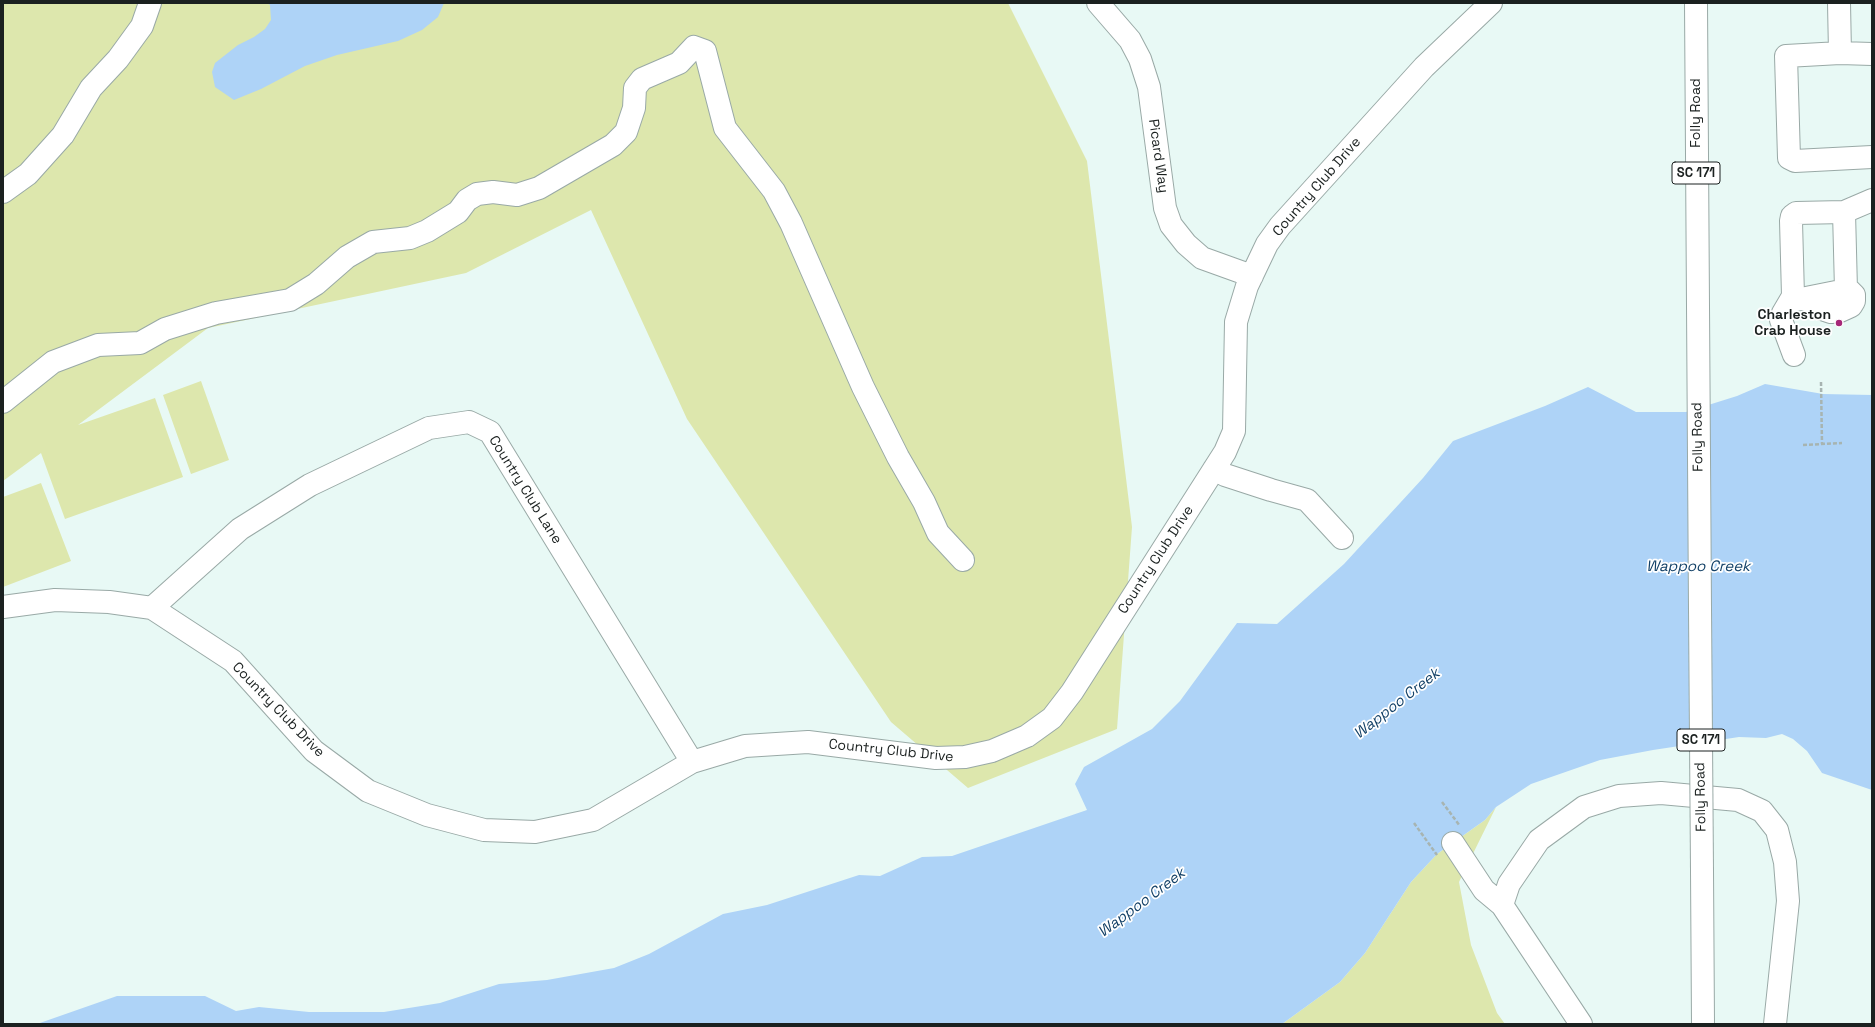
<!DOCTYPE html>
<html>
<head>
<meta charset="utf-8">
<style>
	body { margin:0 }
	#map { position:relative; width:1875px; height:1027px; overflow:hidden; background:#e8f9f5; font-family:"Space Grotesk",sans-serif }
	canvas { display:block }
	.frame { position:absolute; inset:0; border:4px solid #1b2120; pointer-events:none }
</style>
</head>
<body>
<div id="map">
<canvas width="1875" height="1027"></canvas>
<div class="frame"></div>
</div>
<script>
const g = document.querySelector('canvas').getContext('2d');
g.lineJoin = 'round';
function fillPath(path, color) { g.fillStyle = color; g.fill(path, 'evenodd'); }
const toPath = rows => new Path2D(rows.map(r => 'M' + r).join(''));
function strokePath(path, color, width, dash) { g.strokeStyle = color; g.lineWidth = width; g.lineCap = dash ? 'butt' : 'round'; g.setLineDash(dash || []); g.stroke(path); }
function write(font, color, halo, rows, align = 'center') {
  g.font = font + ' "Space Grotesk",sans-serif'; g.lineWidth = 3.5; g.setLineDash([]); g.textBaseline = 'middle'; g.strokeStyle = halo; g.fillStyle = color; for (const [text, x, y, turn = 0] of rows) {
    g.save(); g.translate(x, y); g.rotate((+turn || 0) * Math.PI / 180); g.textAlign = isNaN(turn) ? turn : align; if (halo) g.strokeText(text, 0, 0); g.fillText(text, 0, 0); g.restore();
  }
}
fillPath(toPath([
	[3,3,1008,3,1087,161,1132,527,1117,729,968,788,891,722,687,419,591,210,466,273,208,328,78,425,155,398,183,477,65,519,41,453,3,481],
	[201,381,229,460,191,474,163,395],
	[41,483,71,561,3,587,3,497],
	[1496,807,1459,882,1471,945,1497,1013,1505,1024,1282,1024,1340,982,1365,953,1411,882,1437,854,1485,820]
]), '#dde7ad');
fillPath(toPath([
	[267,3,444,3,438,17,422,30,398,41,337,55,305,66,261,89,234,100,215,87,212,72,215,63,238,45,254,37,265,29,271,20,270,5],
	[1765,384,1823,394,1872,395,1872,790,1822,773,1807,751,1793,739,1782,734,1766,738,1739,737,1653,750,1600,760,1531,784,1496,807,1485,820,1437,854,1411,882,1365,953,1340,982,1282,1024,37,1024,117,996,205,996,236,1011,259,1007,309,1012,384,1012,440,1003,499,984,547,980,614,968,649,954,723,914,767,905,859,875,880,876,922,857,952,856,1087,810,1075,784,1084,767,1152,729,1180,701,1237,623,1277,624,1344,564,1423,478,1453,441,1545,406,1588,387,1636,412,1686,412,1737,396]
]), '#aed3f7');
const minor = toPath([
	[1098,3,1130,40,1140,59,1149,87,1165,208,1171,225,1186,244,1202,258,1252,276],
	[1839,3,1840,53,1872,54],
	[1840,53,1786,56,1789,158,1795,161,1872,157],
	[3,192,28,174,63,135,91,88,118,59,142,26,150,3],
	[1844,212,1846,290,1796,300,1793,296,1791,221,1792,216,1796,213,1844,212,1872,200],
	[1793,296,1783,313,1781,320,1794,355],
	[1805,298,1819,308,1831,312,1840,311,1851,306,1854,301,1854,295,1845,286],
	[3,402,53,362,98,345,140,343,165,329,216,313,290,300,316,284,347,257,373,242,410,238,427,231,458,212,467,200,477,194,493,192,517,195,539,188,613,145,626,132,634,108,635,88,642,79,679,63,694,47,705,51,725,128,774,191,791,223,863,387,898,457,924,502,938,533,963,560],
	[1214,469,1225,475,1271,490,1307,500,1342,538],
	[3,607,55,600,109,602,152,608,233,661,314,751,368,791,427,815,484,830,535,832,593,820,692,762,745,746,808,742,936,758,965,757,992,751,1027,736,1052,718,1072,692,1225,452,1234,431,1236,322,1247,286,1267,244,1280,226,1424,67,1491,3],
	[152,608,240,529,310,485,429,428,469,422,490,432,692,762],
	[1453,843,1484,890,1502,905],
	[1581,1024,1502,905,1509,884,1539,840,1584,807,1619,796,1661,793,1738,800,1762,811,1777,830,1785,862,1788,901,1775,1024]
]);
const major = toPath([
	[1696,3,1700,609],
	[1702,871,1703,1024]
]);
strokePath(minor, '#99a9a6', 24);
strokePath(major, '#99a9a6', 24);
strokePath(toPath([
	[1821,382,1822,444],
	[1803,445,1842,443],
	[1442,802,1460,826],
	[1414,823,1437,855]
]), '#a7b4b1', 2.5, [4, 2]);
strokePath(minor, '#fff', 22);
strokePath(major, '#fff', 22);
const majorBridge = toPath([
	[1700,609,1702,871]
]);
strokePath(majorBridge, '#99a9a6', 24, []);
strokePath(majorBridge, '#fff', 22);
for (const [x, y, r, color] of [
	[1839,323,4,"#a62778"]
]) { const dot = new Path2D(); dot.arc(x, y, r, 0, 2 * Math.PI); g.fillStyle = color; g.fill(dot); strokePath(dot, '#fff', 1.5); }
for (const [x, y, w] of [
	[1696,173,48],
	[1701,740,48]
]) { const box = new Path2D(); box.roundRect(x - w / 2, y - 11, w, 22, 3); g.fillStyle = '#fff'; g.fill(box); strokePath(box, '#1b2120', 1); }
write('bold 13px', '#1b2120', null, [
	["SC 171",1696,173],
	["SC 171",1701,740]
]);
write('14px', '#1b2120', '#fff', [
	["Folly Road",1696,113,-90],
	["Picard Way",1158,156,82],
	["Country Club Drive",1317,187,-49],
	["Folly Road",1698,437,-91],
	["Country Club Lane",525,490,58],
	["Country Club Drive",1156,560,-57],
	["Country Club Drive",278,710,46],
	["Country Club Drive",891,751,6],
	["Folly Road",1701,797,-91]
]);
write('bold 14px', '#1b2120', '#fff', [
	["Charleston",1831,315],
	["Crab House",1831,331]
], 'right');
write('italic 15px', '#134167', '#fff', [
	["Wappoo Creek",1698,567],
	["Wappoo Creek",1397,704,-38],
	["Wappoo Creek",1142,903,-37]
]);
</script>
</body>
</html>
